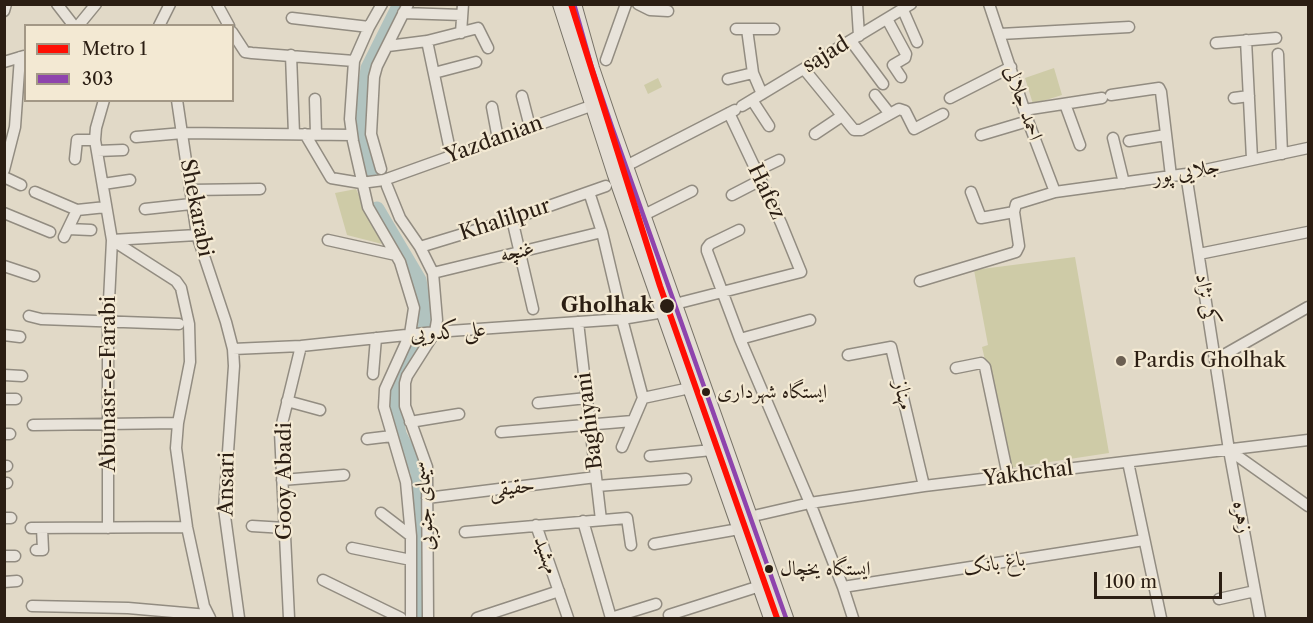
<!DOCTYPE html>
<html>
<head>
<meta charset="utf-8">
<style>
	body { margin:0 }
	#map { position:relative; width:1313px; height:623px; overflow:hidden; background:#e1d9c7; font-family:"Libre Caslon Text",serif }
	canvas { display:block }
	.frame { position:absolute; inset:0; border:6px solid #2b1e13; pointer-events:none }
	.legend { position:absolute; left:24px; top:24px; width:210px; height:78px; box-sizing:border-box; background:#f3e9d3; border:2px solid #a39886; margin:0; padding:8px 10px; list-style:none; font-size:18px; color:#2b1e13 }
	.legend li { display:flex; align-items:center; gap:12px; height:30px }
	.legend b { width:30px; border:2px solid #a39886 }
	.scale { position:absolute; left:1094px; top:572px; width:128px; height:27px; box-sizing:border-box; border:3px solid #2b1e13; border-top:0; padding-left:8px; font-size:18px; line-height:21px; white-space:nowrap; color:#2b1e13; -webkit-text-stroke:4px #f3e9d3; paint-order:stroke }
</style>
</head>
<body>
<div id="map">
<canvas width="1313" height="623"></canvas>
<div class="frame"></div>
<ul class="legend">
<li><b style="height:8px;background:#ff0f04"></b>Metro 1</li>
<li><b style="height:8px;background:#8e44ad"></b>303</li>
</ul>
<div class="scale">100 m</div>
</div>
<script>
const g = document.querySelector('canvas').getContext('2d');
g.lineJoin = 'round';
function fillPath(path, color) { g.fillStyle = color; g.fill(path, 'evenodd'); }
const toPath = rows => new Path2D(rows.map(r => 'M' + r).join(''));
function strokePath(path, color, width, dash) { g.strokeStyle = color; g.lineWidth = width; g.lineCap = dash ? 'butt' : 'round'; g.setLineDash(dash || []); g.stroke(path); }
function write(font, color, halo, rows, align = 'center') {
  g.font = font + ' "Libre Caslon Text",Amiri,serif'; g.lineWidth = 4.5; g.setLineDash([]); g.textBaseline = 'middle'; g.strokeStyle = halo; g.fillStyle = color; for (const [text, x, y, turn = 0] of rows) {
    g.save(); g.translate(x, y); g.rotate((+turn || 0) * Math.PI / 180); g.textAlign = isNaN(turn) ? turn : align; if (halo) g.strokeText(text, 0, 0); g.fillText(text, 0, 0); g.restore();
  }
}
fillPath(toPath([
	[1054,68,1062,95,1033,104,1025,78],
	[658,78,662,87,648,94,644,85],
	[356,189,382,244,347,235,335,193],
	[1075,257,1109,453,1010,468,982,347,988,345,974,270]
]), '#cecba7');
strokePath(toPath([
	[371,173,360,129,368,68,400,4],
	[377,209,419,280,425,317,426,325,421,339,393,387,392,395,399,434,418,472,420,618]
]), '#b1c3bf', 15);
const minor = toPath([
	[57,4,74,26],
	[217,4,229,26],
	[382,4,369,27,354,61,350,119,353,141,368,207,400,262,414,308,410,334,385,389,384,407,406,482,411,536,411,618],
	[638,4,650,10,668,11],
	[857,4,859,36],
	[989,4,1028,121,1055,192,1186,174,1308,148],
	[903,10,917,42],
	[4,11,6,4],
	[403,13,462,15],
	[292,18,369,27],
	[887,19,906,54,905,58,893,65,901,77],
	[78,26,96,4],
	[159,26,170,4],
	[736,29,774,29],
	[747,29,753,73,762,94],
	[232,32,245,52,252,53,354,61],
	[461,33,463,4],
	[1000,34,1129,27],
	[1246,40,1252,159],
	[427,41,451,155],
	[851,41,883,84],
	[1216,43,1276,38],
	[388,46,427,41,478,28,488,48],
	[1278,54,1282,154],
	[291,55,294,134],
	[606,60,626,4],
	[4,62,24,56],
	[804,69,854,130,861,130,899,109,905,111,914,129,943,114],
	[434,73,476,62],
	[728,79,753,73],
	[875,95,890,114],
	[1111,95,1159,88,1161,92,1171,176],
	[522,96,530,127],
	[950,98,1011,67],
	[1234,98,1249,96],
	[315,99,316,134],
	[104,100,96,128,95,140,112,240,108,321,108,528],
	[177,100,197,235,226,322,233,349,234,366,224,509,239,618],
	[752,100,769,126],
	[1065,104,1080,145],
	[742,106,911,4],
	[492,107,498,139],
	[1024,110,1102,98],
	[305,134,331,178,361,183,384,180,599,103],
	[815,134,842,116],
	[981,135,1028,121],
	[136,137,183,133,352,135],
	[1113,138,1124,183],
	[1129,141,1166,135],
	[97,151,123,150],
	[75,159,77,140,95,140],
	[626,166,735,110],
	[381,169,371,134,374,77,377,66,408,4],
	[4,170,15,127,20,57],
	[756,171,779,160],
	[1186,174,1229,450,1260,618],
	[4,177,21,185],
	[103,184,130,180],
	[387,186,400,218,420,247,433,273,437,320,435,332,407,376,405,383,405,406,427,467,428,618],
	[190,190,260,189],
	[35,192,77,210],
	[589,192,602,232,618,300],
	[971,192,981,218,1014,212],
	[732,195,761,180],
	[145,209,191,204],
	[77,210,106,207],
	[4,213,50,232],
	[644,215,692,191],
	[512,219,533,309],
	[68,229,91,230],
	[739,230,710,244,707,248,707,251,740,339,810,503,843,587,853,618],
	[64,237,77,210],
	[112,240,176,281,181,288,189,324,190,362,178,423,176,448,187,527,204,606,210,618],
	[112,240,197,235],
	[328,240,396,255],
	[420,247,512,219,606,186],
	[1199,254,1308,232],
	[4,266,34,276],
	[433,273,602,232],
	[920,281,1016,252,1019,246,1014,212,1016,204,1055,192],
	[675,304,801,272,781,223,729,113],
	[29,316,41,319,179,324],
	[622,319,643,398],
	[578,322,601,520],
	[4,335,20,337],
	[740,339,810,320],
	[233,349,301,346,435,332,622,319,664,312],
	[848,355,891,347,924,486],
	[1215,360,1308,307],
	[956,368,981,363,985,367,1008,476],
	[373,374,376,338],
	[4,375,22,376],
	[643,398,690,388],
	[4,399,16,399],
	[287,401,320,410],
	[538,403,587,398],
	[410,422,459,414],
	[33,425,178,423],
	[501,432,633,421],
	[4,434,10,434],
	[367,439,392,436],
	[622,447,643,398],
	[1229,450,1308,506],
	[650,456,712,450],
	[1128,462,1161,618],
	[4,466,7,466],
	[282,480,344,475],
	[4,483,7,483],
	[597,486,686,479],
	[427,498,596,477],
	[381,513,411,536],
	[749,517,810,503,924,486,1308,440],
	[4,518,11,518],
	[583,521,611,618],
	[536,525,568,618],
	[252,526,285,528],
	[31,528,187,527],
	[465,532,627,518,631,545],
	[654,544,739,529],
	[352,548,411,560],
	[36,550,43,550,42,528],
	[4,556,15,556],
	[323,580,401,618],
	[4,582,17,581],
	[843,587,1144,540],
	[1219,599,1255,591],
	[32,606,128,608,208,615],
	[669,615,760,586],
	[289,618,280,432,301,346],
	[477,618,559,591],
	[611,618,656,604]
]);
const major = toPath([
	[560,4,615,175,771,618],
	[574,4,592,68,612,127,786,618]
]);
strokePath(minor, '#928c81', 13);
strokePath(major, '#787368', 16);
strokePath(minor, '#e8e3da', 10);
strokePath(major, '#e4ded4', 14);
strokePath(toPath([
	[574,4,592,68,612,127,786,618]
]), '#8e44ad', 4.5);
strokePath(toPath([
	[571,4,660,286,777,618]
]), '#ff0f04', 6);
for (const [x, y, r, color] of [
	[667,306,8,"#2b1e13"],
	[1121,361,6,"#6b5f52"],
	[706,392,5,"#2b1e13"],
	[769,569,5,"#2b1e13"]
]) { const dot = new Path2D(); dot.arc(x, y, r, 0, 2 * Math.PI); g.fillStyle = color; g.fill(dot); strokePath(dot, '#f3e9d3', 2); }
write('20px', '#2b1e13', '#f3e9d3', [
	["ایستگاه شهرداری",717,392],
	["ایستگاه یخچال",780,569]
], 'left');
write('21px', '#2b1e13', '#f3e9d3', [
	["sajad",826,55,-31],
	["احمد جلالی",1023,103,71],
	["Yazdanian",494,140,-20],
	["جلایی پور",1186,172,-10],
	["Hafez",766,192,64],
	["Shekarabi",196,208,79],
	["Khalilpur",505,220,-18],
	["غنچه",517,252,-14],
	["کی نژاد",1206,299,81],
	["علی کدویی",448,332,-4],
	["Abunasr-e-Farabi",109,384,-90],
	["مهناز",903,395,78],
	["Baghiyani",590,421,-97],
	["Yakhchal",1028,474,-7],
	["Gooy Abadi",285,481,-90],
	["Ansari",227,484,-89],
	["حقیقی",512,488,-7],
	["سیمای جنوبی",425,506,-93],
	["زهره",1242,517,80],
	["مهشید",546,555,71],
	["باغ بانک",994,564,-9]
]);
write('bold 21px', '#2b1e13', '#f3e9d3', [
	["Gholhak",654,306]
], 'right');
write('21px', '#2b1e13', '#f3e9d3', [
	["Pardis Gholhak",1133,361]
], 'left');
</script>
</body>
</html>
